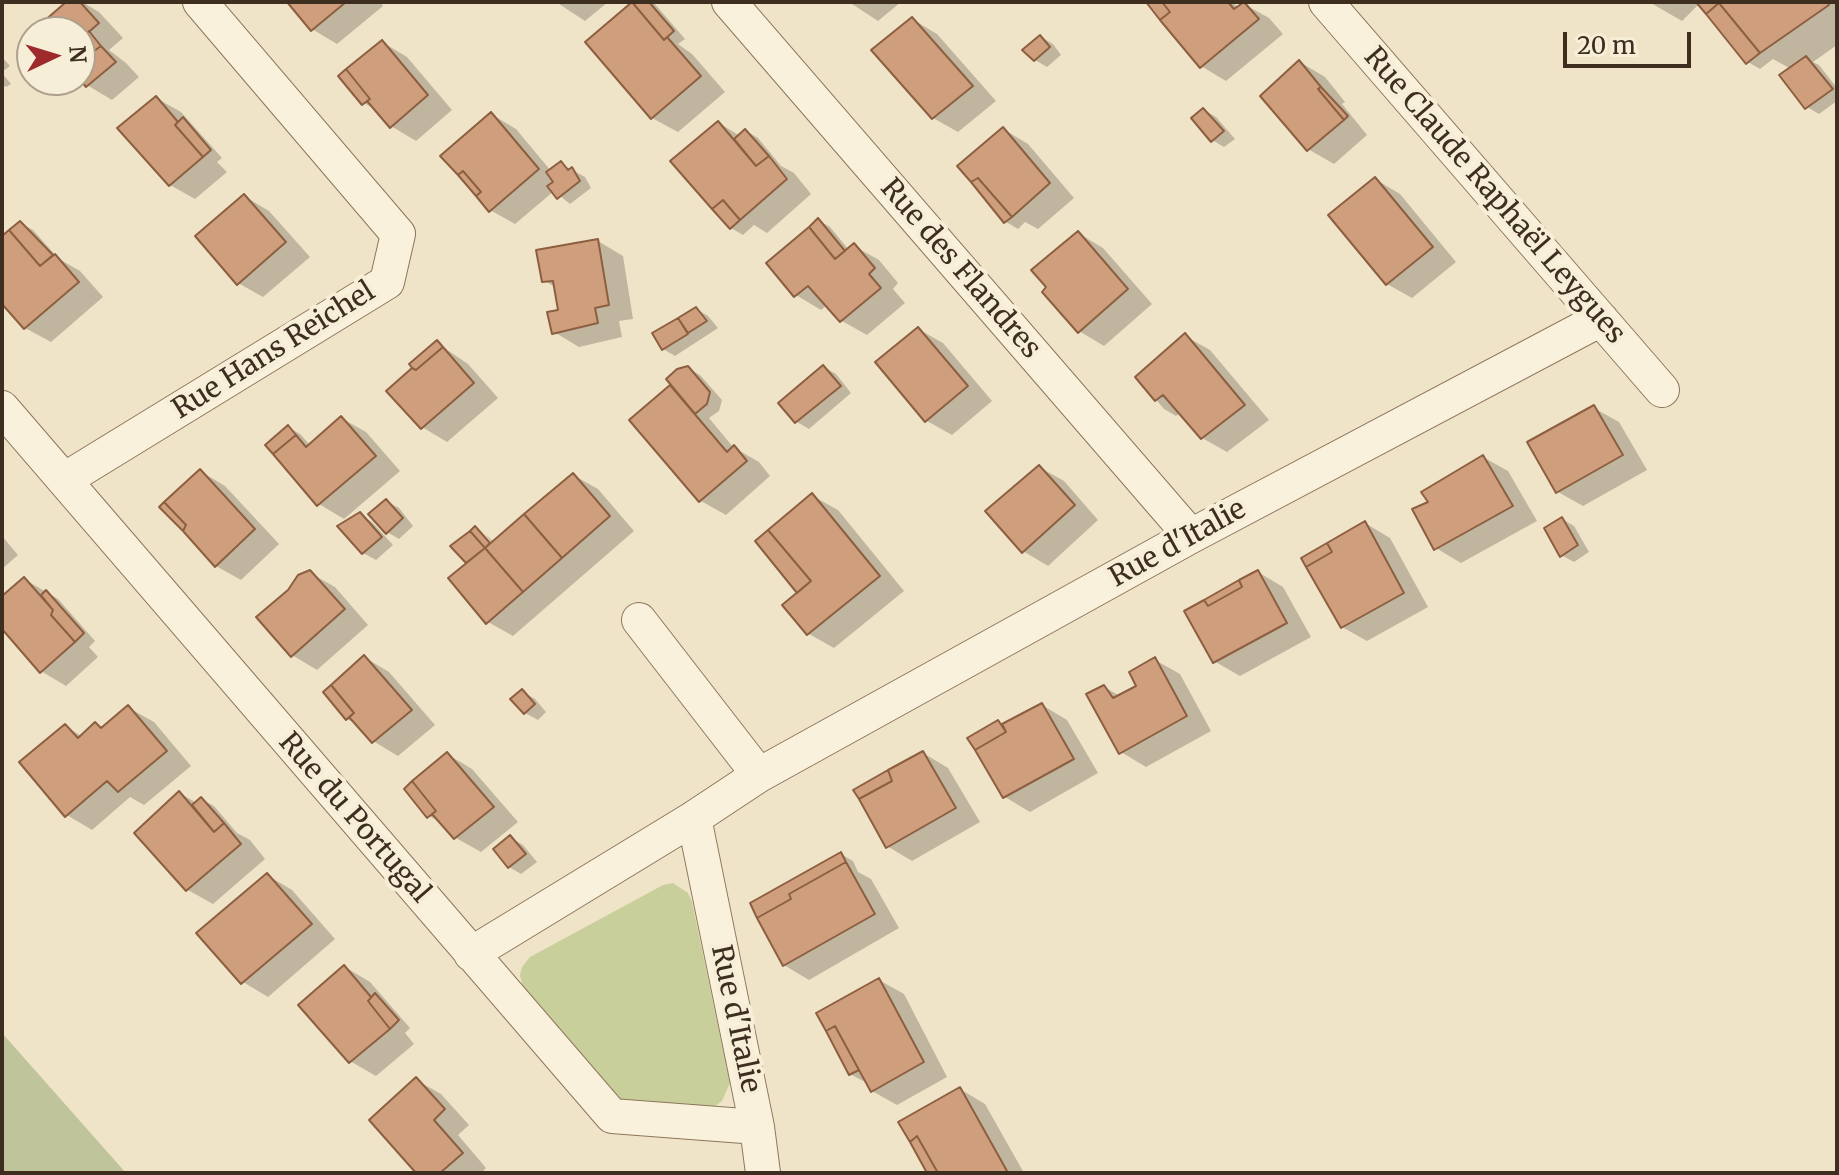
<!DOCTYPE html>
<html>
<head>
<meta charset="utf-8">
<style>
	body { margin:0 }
	#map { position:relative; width:1839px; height:1175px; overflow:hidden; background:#f0e4c8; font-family:Merriweather,serif }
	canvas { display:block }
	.frame { position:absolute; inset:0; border:4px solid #3d2e20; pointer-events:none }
	.north { position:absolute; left:16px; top:16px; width:80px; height:80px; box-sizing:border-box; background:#f7eed8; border:2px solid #ada18e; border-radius:50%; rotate:86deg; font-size:22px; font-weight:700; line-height:32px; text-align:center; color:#3d2e20 }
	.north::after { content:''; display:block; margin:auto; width:28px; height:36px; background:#9e2a2b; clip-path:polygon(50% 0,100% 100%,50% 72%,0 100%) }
	.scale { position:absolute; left:1563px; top:32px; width:128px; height:36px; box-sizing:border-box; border:4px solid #3d2e20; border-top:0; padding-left:10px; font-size:24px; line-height:28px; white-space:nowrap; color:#3d2e20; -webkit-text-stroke:6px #f7eed8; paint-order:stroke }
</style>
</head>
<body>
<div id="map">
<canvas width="1839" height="1175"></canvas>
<div class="frame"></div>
<div class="north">N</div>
<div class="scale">20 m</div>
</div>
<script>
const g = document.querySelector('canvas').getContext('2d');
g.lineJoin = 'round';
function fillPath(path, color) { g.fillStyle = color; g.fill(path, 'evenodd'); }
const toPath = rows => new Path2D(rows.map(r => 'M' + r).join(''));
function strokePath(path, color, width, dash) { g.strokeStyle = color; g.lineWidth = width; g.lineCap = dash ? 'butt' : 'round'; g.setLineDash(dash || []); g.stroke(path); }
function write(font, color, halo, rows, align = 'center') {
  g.font = font + ' Merriweather,serif'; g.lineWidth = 8; g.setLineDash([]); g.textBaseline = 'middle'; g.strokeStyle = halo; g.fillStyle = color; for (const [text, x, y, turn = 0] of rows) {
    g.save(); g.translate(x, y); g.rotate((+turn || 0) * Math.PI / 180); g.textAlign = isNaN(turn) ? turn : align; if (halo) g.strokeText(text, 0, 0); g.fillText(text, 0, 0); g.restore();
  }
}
fillPath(toPath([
	[673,883,688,893,692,902,730,1083,722,1101,711,1109,621,1103,523,988,520,975,522,967,530,957,663,885]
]), '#c9cf9b');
fillPath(toPath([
	[2,1033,126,1173,2,1173]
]), '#bfc49a');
fillPath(toPath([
	[69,2,82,2,99,12,123,38,109,50,126,63,139,77,112,100,87,85,80,77,80,32,41,32],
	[289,2,380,2,383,6,337,44,312,29],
	[556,2,608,2,585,21],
	[635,2,654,3,685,39,678,44,692,54,725,92,678,132,652,118,588,42],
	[849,2,901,2,878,21],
	[1148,2,1232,2,1239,8,1244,4,1269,18,1283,34,1226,81,1201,66],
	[1649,2,1837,2,1837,45,1813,62,1819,65,1837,88,1837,101,1819,114,1807,107,1791,69,1773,59,1760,69,1748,62,1700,3,1682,21],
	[912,19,937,34,996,101,958,132,933,118],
	[1041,37,1053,44,1061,55,1047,67,1035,60],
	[382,42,407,57,452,110,416,141,391,126,376,110,364,103],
	[2,57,10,66,2,72],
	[1300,62,1325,77,1345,102,1342,104,1367,135,1334,164,1308,149],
	[2,73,11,84,6,87,2,85],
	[156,98,181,112,222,158,217,162,227,172,195,199,170,185],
	[1204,110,1216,117,1235,139,1224,147,1212,140],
	[491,114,516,129,551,171,561,164,585,177,591,188,570,204,554,191,515,224,490,210],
	[719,123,740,136,746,131,758,138,781,166,794,173,811,194,767,233,754,225,743,235,731,228],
	[1003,129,1028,144,1074,198,1038,229,1025,222,1018,229,1006,222],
	[1375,179,1400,194,1456,262,1412,298,1387,284],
	[244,196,269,211,310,257,263,297,238,283],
	[818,220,830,227,849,250,854,246,879,260,898,283,893,289,905,303,867,335,842,321,827,305,821,310,796,295],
	[20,223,33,230,59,259,80,271,103,297,51,342,25,328,2,301,2,238],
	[1078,233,1103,248,1152,304,1104,346,1079,331],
	[598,241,623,256,633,319,619,321,622,337,579,347,554,332,560,312,556,288,544,280],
	[696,309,708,316,718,328,675,356,663,349,655,334],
	[918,329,943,343,992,401,952,435,927,421,878,363],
	[1185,336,1210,350,1269,420,1227,452,1202,438,1180,413,1176,416,1164,409,1138,378],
	[437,343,468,364,498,398,447,442,422,427],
	[824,367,836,374,851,393,809,429,797,422],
	[687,368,700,375,722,400,719,411,709,418,733,447,759,462,770,476,726,515,701,501,632,421,671,387,678,392],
	[1594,408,1619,422,1647,470,1583,506,1558,492],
	[341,418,366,432,400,471,344,519,319,504,288,427,300,434,311,446],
	[1483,457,1508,471,1537,521,1461,563,1436,548,1430,503],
	[1039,467,1064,481,1098,520,1048,566,1023,551],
	[200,471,225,486,279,544,241,580,216,566,183,529],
	[573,475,598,489,634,531,513,636,488,622,467,561,477,531,489,545,494,545,485,534,494,542],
	[813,496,838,510,904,591,834,648,809,634,785,606,800,593],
	[386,501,399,508,413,526,399,539,387,532],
	[360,514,372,522,393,545,376,560,363,553,340,527],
	[1562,519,1574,526,1589,552,1574,562,1561,555],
	[1365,523,1390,538,1428,607,1367,641,1342,627],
	[2,536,18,555,2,569],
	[1258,572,1283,587,1311,637,1240,676,1214,661],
	[310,573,335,587,368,625,317,670,292,655],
	[24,579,58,599,95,641,89,647,98,657,66,686,41,671,2,626,2,598],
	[364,657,389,672,435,725,398,756,373,741,360,726,347,719,325,692],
	[1155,660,1180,674,1211,731,1146,767,1121,752,1104,687,1120,696,1139,686],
	[523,692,535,699,546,712,538,720,525,713],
	[1042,705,1067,720,1098,773,1030,812,1005,797,998,723,1003,726],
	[129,708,154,722,191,766,144,805,130,797,92,830,67,815,65,726,83,737,96,725,102,729],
	[923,753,948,768,980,822,912,861,887,846],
	[447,754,472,769,518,822,481,852,456,838,442,822,428,816],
	[179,793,197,803,201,799,214,806,237,833,250,840,265,859,213,904,188,890,137,833],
	[511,838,523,845,537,862,521,874,509,867],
	[841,854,853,861,858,872,871,879,899,928,809,980,784,965],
	[267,875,292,890,335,939,268,997,243,982],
	[345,967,370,982,410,1028,405,1033,414,1044,376,1076,350,1061],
	[879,980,904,994,947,1077,897,1105,872,1091,866,1079,863,1081,850,1074],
	[416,1080,441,1094,469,1125,458,1135,486,1168,481,1173,418,1173],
	[960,1089,985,1104,1024,1173,929,1173]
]), '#0003');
const building = toPath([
	[66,2,80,2,99,23,82,38,94,51,101,46,116,62,86,87,80,80,80,32,38,32,35,29,66,2],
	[287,2,346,2,311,31,287,2],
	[632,2,649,2,674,31,664,40,632,2],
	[632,2,664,40,667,37,701,76,651,119,585,42,632,2],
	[1146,2,1162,2,1170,12,1160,20,1146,2],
	[1162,2,1228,2,1234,9,1244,2,1259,19,1200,68,1160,20,1170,12,1162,2],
	[1696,2,1827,2,1829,5,1760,53,1719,3,1706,14,1696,2],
	[1719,3,1760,53,1746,64,1706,14,1719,3],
	[912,17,973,86,932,119,871,50,912,17],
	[89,31,101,46,94,51,82,38,89,31],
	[1040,35,1050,47,1034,61,1022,50,1040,35],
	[382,40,428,95,390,128,367,101,370,99,346,69,382,40],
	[1806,56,1833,89,1805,109,1779,75,1806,56],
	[1299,60,1321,87,1318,89,1344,120,1307,151,1260,96,1299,60],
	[346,69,370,99,362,105,338,76,346,69],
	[1321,87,1348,116,1344,120,1318,89,1321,87],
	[156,96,178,122,175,125,203,157,169,186,117,128,156,96],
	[1203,108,1224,131,1211,142,1191,118,1203,108],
	[491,112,539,169,489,212,476,196,481,192,463,171,458,175,440,156,491,112],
	[183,117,211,150,203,157,175,125,183,117],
	[718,121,756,166,769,156,787,179,740,220,723,200,712,209,670,161,718,121],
	[1003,127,1050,183,1012,217,978,178,971,182,957,166,1003,127],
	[745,129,769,156,756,166,734,139,745,129],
	[561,161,568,170,572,167,580,181,557,199,547,186,553,182,546,172,561,161],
	[463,171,481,192,476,196,458,175,463,171],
	[1375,177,1433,247,1386,285,1328,215,1375,177],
	[978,178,1012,217,1004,223,971,182,978,178],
	[244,194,286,242,237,285,195,236,244,194],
	[723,200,740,220,730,229,712,209,723,200],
	[818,218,845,251,835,259,809,227,818,218],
	[20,221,53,255,40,266,9,230,20,221],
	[809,227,835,259,854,243,875,268,869,274,881,288,840,322,808,286,794,297,766,263,809,227],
	[9,230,40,266,55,254,79,282,24,329,2,304,2,236,9,230],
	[1078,231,1128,289,1078,333,1042,292,1046,287,1031,270,1078,231],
	[598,239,609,305,595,308,598,323,552,334,547,312,558,310,553,281,542,282,536,250,598,239],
	[696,307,707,321,688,333,678,318,696,307],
	[678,318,688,334,662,350,652,333,678,318],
	[918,327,968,386,925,422,875,362,918,327],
	[1185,333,1245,405,1201,439,1163,395,1155,401,1135,377,1185,333],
	[437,340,443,347,416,370,412,368,409,364,437,340],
	[443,347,474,383,421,429,386,391,412,368,416,370,443,347],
	[823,365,841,386,795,423,778,403,823,365],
	[688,366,710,392,707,404,695,414,666,379,677,369,688,366],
	[670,385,727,452,734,445,747,461,699,502,629,420,670,385],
	[1594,405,1623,455,1556,493,1527,442,1594,405],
	[341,416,376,456,317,506,273,454,296,435,306,447,341,416],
	[288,425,296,435,273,454,265,445,288,425],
	[1483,455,1513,506,1434,550,1412,509,1428,502,1421,492,1483,455],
	[1039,465,1075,505,1022,553,985,511,1039,465],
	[200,469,255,529,215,567,183,531,186,525,164,502,200,469],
	[573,473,610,516,562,558,524,514,573,473],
	[812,493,880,576,807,635,782,605,811,581,768,530,812,493],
	[386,499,403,518,386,534,368,514,386,499],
	[164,502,186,525,183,531,159,507,164,502],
	[360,512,382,537,362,554,337,526,360,512],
	[524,514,562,558,523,592,485,548,524,514],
	[1562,517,1578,545,1560,557,1544,528,1562,517],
	[1365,521,1404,593,1341,628,1306,567,1332,552,1327,543,1365,521],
	[475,526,490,543,485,548,470,531,475,526],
	[768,530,811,581,797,593,755,541,768,530],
	[470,531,485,548,466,563,450,546,470,531],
	[1327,543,1332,552,1306,567,1301,558,1327,543],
	[485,548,523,592,486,624,448,578,485,548],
	[310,570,345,609,291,657,256,617,288,590,298,575,310,570],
	[1258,570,1287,623,1213,663,1184,611,1204,600,1208,606,1242,587,1239,580,1258,570],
	[24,577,53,610,51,615,75,642,40,673,2,629,2,596,24,577],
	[1239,580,1242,587,1208,606,1204,600,1239,580],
	[46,590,84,633,75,642,51,615,53,610,41,595,46,590],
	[364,655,412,710,372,743,349,717,354,713,331,685,364,655],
	[1155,657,1187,716,1119,754,1086,694,1104,685,1113,698,1136,686,1129,672,1155,657],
	[331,685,354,713,346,720,323,692,331,685],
	[522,689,535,704,524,714,510,699,522,689],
	[1042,703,1074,759,1003,798,975,750,1006,732,1002,724,1042,703],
	[128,705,167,751,118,792,107,781,65,817,19,762,65,724,78,738,95,722,101,728,128,705],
	[998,720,1006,732,975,750,967,738,998,720],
	[923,751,956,808,886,848,859,799,892,781,888,770,923,751],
	[447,752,494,807,454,839,432,814,436,811,412,781,447,752],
	[888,770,892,781,859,799,853,790,888,770],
	[412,781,436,811,427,818,404,789,412,781],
	[179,791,214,832,224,823,241,844,186,891,134,833,179,791],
	[201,797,224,823,214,832,192,805,201,797],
	[510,835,526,854,508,868,493,849,510,835],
	[841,852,846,862,789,894,791,899,757,918,750,903,841,852],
	[846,862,875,914,783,966,757,918,791,899,789,894,846,862],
	[267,873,312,924,241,984,196,933,267,873],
	[344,965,371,997,368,1001,390,1029,349,1063,298,1005,344,965],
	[879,978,924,1062,871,1092,835,1026,826,1031,816,1013,879,978],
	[375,993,399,1020,390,1029,368,1001,375,993],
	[835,1026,859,1070,849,1075,826,1031,835,1026],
	[416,1077,445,1109,434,1120,463,1153,440,1173,416,1173,369,1120,416,1077],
	[960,1087,1007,1171,1003,1173,938,1173,917,1136,910,1142,898,1122,960,1087],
	[917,1136,938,1173,927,1173,910,1142,917,1136]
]);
fillPath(building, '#cf9f7d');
strokePath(building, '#8d5f41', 2);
const minor = toPath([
	[729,2,1191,536],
	[1326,2,1662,390],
	[2,408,612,1116,757,1127],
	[64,480,387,282,398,234,200,2],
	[639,620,759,775],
	[694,818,757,1127,763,1173],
	[471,954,694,818,759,775,1191,536,1601,319]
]);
strokePath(minor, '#8d765c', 36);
strokePath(minor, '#faf1dc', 34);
write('28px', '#3d2e20', '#f7eed8', [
	["Rue Claude Raphaël Leygues",1494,196,49],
	["Rue des Flandres",960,269,49],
	["Rue Hans Reichel",274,351,-32],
	["Rue d'Italie",1178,544,-29],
	["Rue du Portugal",354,818,49],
	["Rue d'Italie",735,1019,78]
]);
</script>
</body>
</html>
